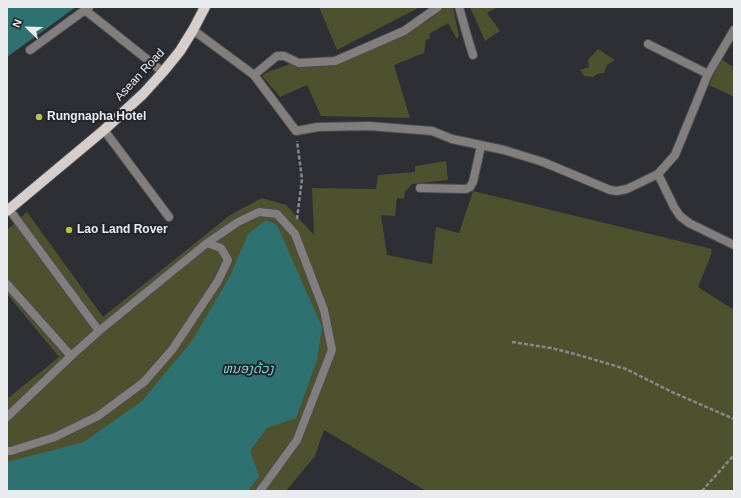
<!DOCTYPE html>
<html>
<head>
<meta charset="utf-8">
<style>
	body { margin:0 }
	#map { position:relative; width:741px; height:498px; overflow:hidden; background:#2d2f34; font-family:Arial,sans-serif }
	canvas { display:block }
	.frame { position:absolute; inset:0; border:8px solid #eaebef; pointer-events:none }
	.north { position:absolute; left:8px; top:8px; width:40px; height:40px; -webkit-text-stroke:3px #24252a; paint-order:stroke; rotate:293deg; font-size:11px; font-weight:700; line-height:16px; text-align:center; color:#eaebef }
	.north::after { content:''; display:block; margin:auto; width:14px; height:18px; background:#eaebef; clip-path:polygon(50% 0,100% 100%,50% 72%,0 100%) }
</style>
</head>
<body>
<div id="map">
<canvas width="741" height="498"></canvas>
<div class="frame"></div>
<div class="north">N</div>
</div>
<script>
const g = document.querySelector('canvas').getContext('2d');
g.lineJoin = 'round';
function fillPath(path, color) { g.fillStyle = color; g.fill(path, 'evenodd'); }
const toPath = rows => new Path2D(rows.map(r => 'M' + r).join(''));
function strokePath(path, color, width, dash) { g.strokeStyle = color; g.lineWidth = width; g.lineCap = dash ? 'butt' : 'round'; g.setLineDash(dash || []); g.stroke(path); }
function write(font, color, halo, rows, align = 'center') {
  g.font = font + ' Arial,"Noto Sans Lao",sans-serif'; g.lineWidth = 4; g.setLineDash([]); g.textBaseline = 'middle'; g.strokeStyle = halo; g.fillStyle = color; for (const [text, x, y, turn = 0] of rows) {
    g.save(); g.translate(x, y); g.rotate((+turn || 0) * Math.PI / 180); g.textAlign = isNaN(turn) ? turn : align; if (halo) g.strokeText(text, 0, 0); g.fillText(text, 0, 0); g.restore();
  }
}
fillPath(toPath([
	[319,7,420,7,337,50],
	[445,7,453,7,459,36,457,39,448,23,429,34,431,38,426,40,424,53,394,65,410,118,321,116,307,85,280,97,262,76,268,72,290,64,335,65,383,44,429,20],
	[470,7,498,7,487,13,500,31,485,41],
	[598,49,615,60,607,65,604,73,597,74,593,77,584,76,580,70,589,67,588,60],
	[721,59,733,67,732,69,734,71,734,97,709,85],
	[446,161,448,180,412,184,405,192,404,199,397,198,395,216,381,215,387,255,432,264,436,227,459,233,473,191,712,249,711,255,698,287,734,310,734,491,426,491,324,430,315,456,286,491,7,491,7,399,59,357,7,294,7,230,27,212,103,317,230,215,262,198,286,205,314,235,312,188,376,189,378,175,415,172,415,166]
]), '#4e512e');
fillPath(toPath([
	[7,7,76,7,7,57],
	[266,220,277,225,322,327,317,360,296,418,267,428,250,451,259,476,248,491,7,491,7,462,84,442,142,401,192,341,230,276,248,234]
]), '#2e7171');
const lane = toPath([
	[648,44,708,74],
	[104,130,169,217],
	[420,188,466,189,470,187,473,182,481,146]
]);
const street = toPath([
	[459,7,468,39,473,55],
	[85,10,163,72],
	[193,30,254,75,296,131,318,127,369,126,432,131,452,139,504,150,543,162,610,190,617,191,627,189,658,174,675,155,708,74,734,30],
	[30,50,89,7],
	[254,75,277,56,284,56,299,63,335,61,404,31,438,7],
	[658,174,674,207,680,216,689,223,734,245],
	[9,209,99,331],
	[207,243,238,222,259,212,277,214,295,234,324,310,332,350,297,440,260,491],
	[7,284,71,356],
	[7,417,71,356,99,331,207,243,221,248,228,260,218,281,172,350,144,382,98,416,55,437,11,451,7,451]
]);
const primary = toPath([
	[7,211,104,130,143,94,163,72,180,51,193,30,205,7]
]);
strokePath(lane, '#4b4d52', 10);
strokePath(street, '#4b4d52', 10);
strokePath(primary, '#4b4d52', 12);
strokePath(toPath([
	[297,219,302,179,297,141],
	[512,342,551,348,575,354,626,369,672,392,734,419],
	[702,491,734,455]
]), '#87888d', 2.5, [4, 2]);
strokePath(lane, '#827e7e', 8);
strokePath(street, '#827e7e', 8);
strokePath(primary, '#d5cecc', 10);
for (const [x, y, r, color] of [
	[39,117,4,"#bbc044"],
	[69,230,4,"#bbc044"]
]) { const dot = new Path2D(); dot.arc(x, y, r, 0, 2 * Math.PI); g.fillStyle = color; g.fill(dot); strokePath(dot, '#24252a', 1.5); }
write('12px', '#eaebef', '#24252a', [
	["Asean Road",140,75,-47]
]);
write('bold 12px', '#eaebef', '#24252a', [
	["Rungnapha Hotel",47,117],
	["Lao Land Rover",77,230]
], 'left');
write('italic 13px', '#72dbdb', '#24252a', [
	["ຫນອງດ້ວງ",248,369]
]);
</script>
</body>
</html>
